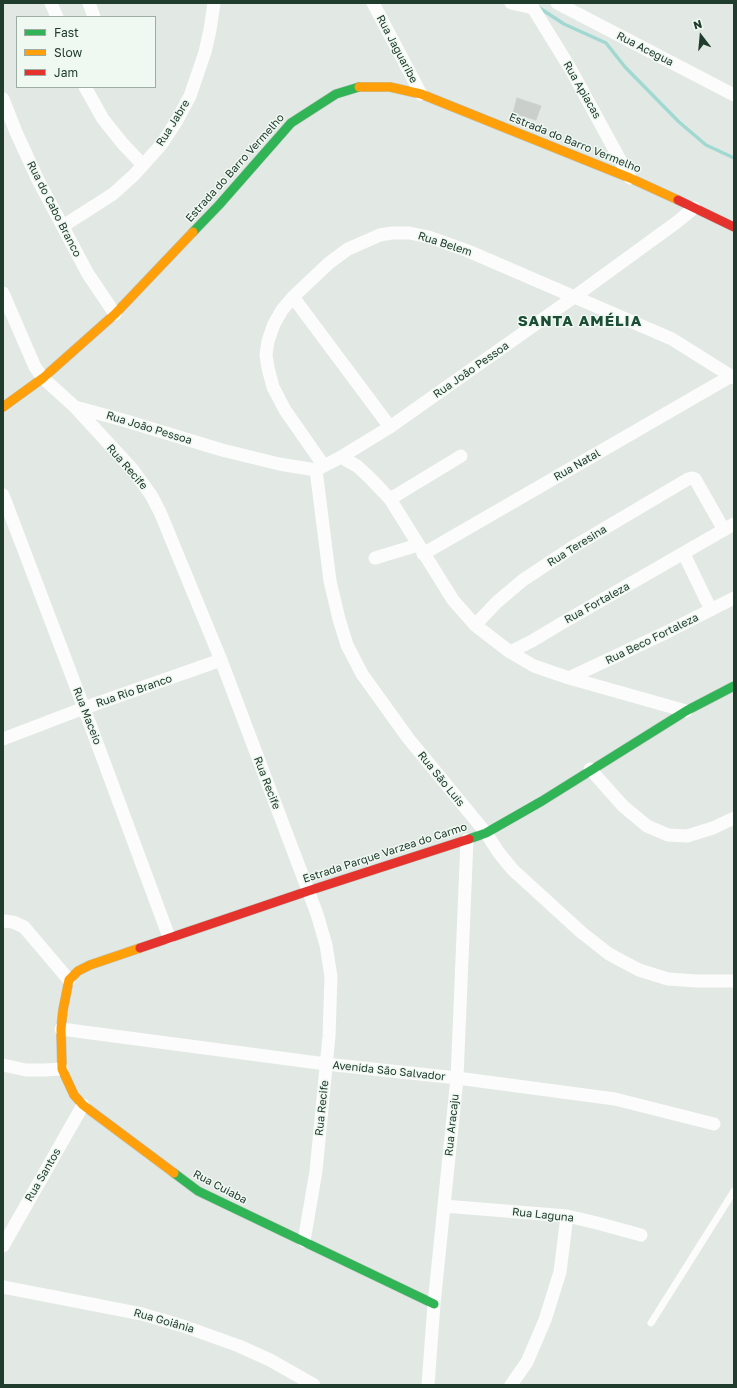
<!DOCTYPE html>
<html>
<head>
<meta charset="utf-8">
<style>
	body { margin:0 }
	#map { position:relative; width:737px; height:1388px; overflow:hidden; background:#e2e8e4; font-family:"Golos Text",sans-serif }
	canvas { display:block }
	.frame { position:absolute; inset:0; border:4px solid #203c2d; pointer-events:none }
	.legend { position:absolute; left:16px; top:16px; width:140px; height:72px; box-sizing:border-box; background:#f0f8f2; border:1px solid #9dada3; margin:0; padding:5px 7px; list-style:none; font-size:12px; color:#203c2d }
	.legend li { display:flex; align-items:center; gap:8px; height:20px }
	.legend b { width:20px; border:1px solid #9dada3 }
	.north { position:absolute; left:681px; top:16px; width:40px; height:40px; -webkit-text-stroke:3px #f0f8f2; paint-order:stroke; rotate:344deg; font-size:11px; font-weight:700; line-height:16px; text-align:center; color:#203c2d }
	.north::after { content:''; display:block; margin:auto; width:14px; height:18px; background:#203c2d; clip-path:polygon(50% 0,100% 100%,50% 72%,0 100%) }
</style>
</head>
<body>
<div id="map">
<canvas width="737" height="1388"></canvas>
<div class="frame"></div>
<ul class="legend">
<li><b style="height:5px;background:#30b455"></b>Fast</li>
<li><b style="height:5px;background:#ff9f0a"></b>Slow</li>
<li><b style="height:5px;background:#e5322d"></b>Jam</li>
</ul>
<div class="north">N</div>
</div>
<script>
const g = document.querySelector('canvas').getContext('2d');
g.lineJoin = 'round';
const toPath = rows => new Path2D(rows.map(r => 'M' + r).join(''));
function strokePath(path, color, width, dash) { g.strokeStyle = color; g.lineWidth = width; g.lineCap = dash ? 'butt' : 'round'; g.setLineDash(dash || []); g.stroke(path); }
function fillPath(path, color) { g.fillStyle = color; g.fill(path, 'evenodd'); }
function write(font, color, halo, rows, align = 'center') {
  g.font = font + ' "Golos Text",sans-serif'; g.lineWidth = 3; g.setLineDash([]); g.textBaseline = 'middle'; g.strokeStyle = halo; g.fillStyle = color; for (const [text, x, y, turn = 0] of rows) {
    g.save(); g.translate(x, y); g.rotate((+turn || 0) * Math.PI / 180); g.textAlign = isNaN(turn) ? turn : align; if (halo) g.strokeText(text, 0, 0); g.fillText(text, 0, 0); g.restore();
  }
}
strokePath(toPath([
	[538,7,564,24,606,43,625,67,679,122,706,145,734,158]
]), '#a1d9d2', 3.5);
const building = toPath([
	[517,98,541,106,536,120,513,113,517,98]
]);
fillPath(building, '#cacfcc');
strokePath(building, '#cbd1cd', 1);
const fast = toPath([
	[193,232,219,205,291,123,336,94,359,87],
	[469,839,486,833,542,801,686,711,734,686],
	[174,1173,198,1191,434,1304]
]);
const slow = toPath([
	[359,87,390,87,421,94,630,178,678,200],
	[3,407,43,378,115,314,193,232],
	[140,948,90,965,78,971,69,980,63,1010,61,1029,62,1069,74,1095,83,1105,174,1173]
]);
const jam = toPath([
	[678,200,734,227],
	[140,948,308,891,469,839]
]);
strokePath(fast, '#bbc5bf', 10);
strokePath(slow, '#bbc5bf', 10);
strokePath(jam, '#bbc5bf', 10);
strokePath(toPath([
	[651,1323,734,1191]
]), '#fbfcfb', 7);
strokePath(toPath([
	[51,3,57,17],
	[89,3,94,17],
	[373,3,421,94],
	[511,3,533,8],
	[532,3,533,8,570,68,630,178],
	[557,3,734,95],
	[85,87,103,119,123,144,142,164],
	[3,99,16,132,38,180,88,274,115,314],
	[63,226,113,194,134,175,161,145,176,122,190,96,205,52,210,30,214,3],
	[3,293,35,367,43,378,75,407,133,470,151,495,160,512,221,660,317,914,326,945,331,977,329,1036,316,1171,304,1241],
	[293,297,390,427],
	[75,407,123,420,222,450,279,464,316,470],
	[341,457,390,427,574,297,677,222,694,208],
	[324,466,285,410,273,387,268,368,266,355,268,341,274,324,282,310,293,297,329,263,348,249,380,235,392,233,409,233,429,237,468,251,672,339,734,378],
	[3,495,84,708,169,937],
	[390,499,461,456],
	[423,554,731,376],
	[684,554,711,610],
	[375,558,418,545],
	[475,625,497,602,523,580,573,547,688,479,692,478,695,479,724,530],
	[510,652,532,641,562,623,734,524],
	[569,678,665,633,734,598],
	[686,711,569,678,534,666,510,652,475,625,453,600,390,499,370,478,357,466,341,457,316,470,330,581,339,619,347,645,362,674,408,738,486,833,499,853,513,870,581,932,609,954,639,970,668,979,697,981,734,981],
	[3,739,84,708,221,660],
	[590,769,623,806,647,826,668,835,687,836,713,828,734,818],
	[3,921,13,922,24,927,69,980],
	[61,1029,326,1064,457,1078,615,1099,714,1124],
	[3,1065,26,1070,44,1070,62,1069],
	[444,1206,567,1216,597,1223,641,1235],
	[3,1246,83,1105],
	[3,1287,142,1314,183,1326,239,1346,270,1360,314,1385],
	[428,1385,434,1304,457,1078,467,840],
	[511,1385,527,1362,545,1320,560,1272,567,1216]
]), '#fbfcfb', 13);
strokePath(fast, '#30b455', 9);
strokePath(slow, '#ff9f0a', 9);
strokePath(jam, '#e5322d', 9);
write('11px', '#203c2d', '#f0f8f2', [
	["Rua Jaguaribe",397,49,62],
	["Rua Acegua",645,49,27],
	["Rua Apiacas",582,90,60],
	["Rua Jabre",173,123,-58],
	["Estrada do Barro Vermelho",575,143,22],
	["Estrada do Barro Vermelho",235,168,-48],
	["Rua do Cabo Branco",54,209,63],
	["Rua Belem",445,244,18],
	["Rua João Pessoa",471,370,-35],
	["Rua João Pessoa",149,428,17],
	["Rua Natal",577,465,-30],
	["Rua Recife",127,467,49],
	["Rua Teresina",577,546,-32],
	["Rua Fortaleza",597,603,-29],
	["Rua Beco Fortaleza",652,639,-26],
	["Rua Rio Branco",134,691,-19],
	["Rua Maceio",87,716,69],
	["Rua São Luis",441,779,51],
	["Rua Recife",267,783,69],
	["Estrada Parque Varzea do Carmo",385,853,-18],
	["Avenida São Salvador",389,1071,6],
	["Rua Recife",322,1108,-84],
	["Rua Aracaju",452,1125,-84],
	["Rua Santos",43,1175,-60],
	["Rua Cuiaba",220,1187,28],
	["Rua Laguna",543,1215,6],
	["Rua Goiânia",164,1321,16]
]);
g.letterSpacing = '1px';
write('bold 15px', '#1b4e34', '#f0f8f2', [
	["SANTA AMÉLIA",580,321]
]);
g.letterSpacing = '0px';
</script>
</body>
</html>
